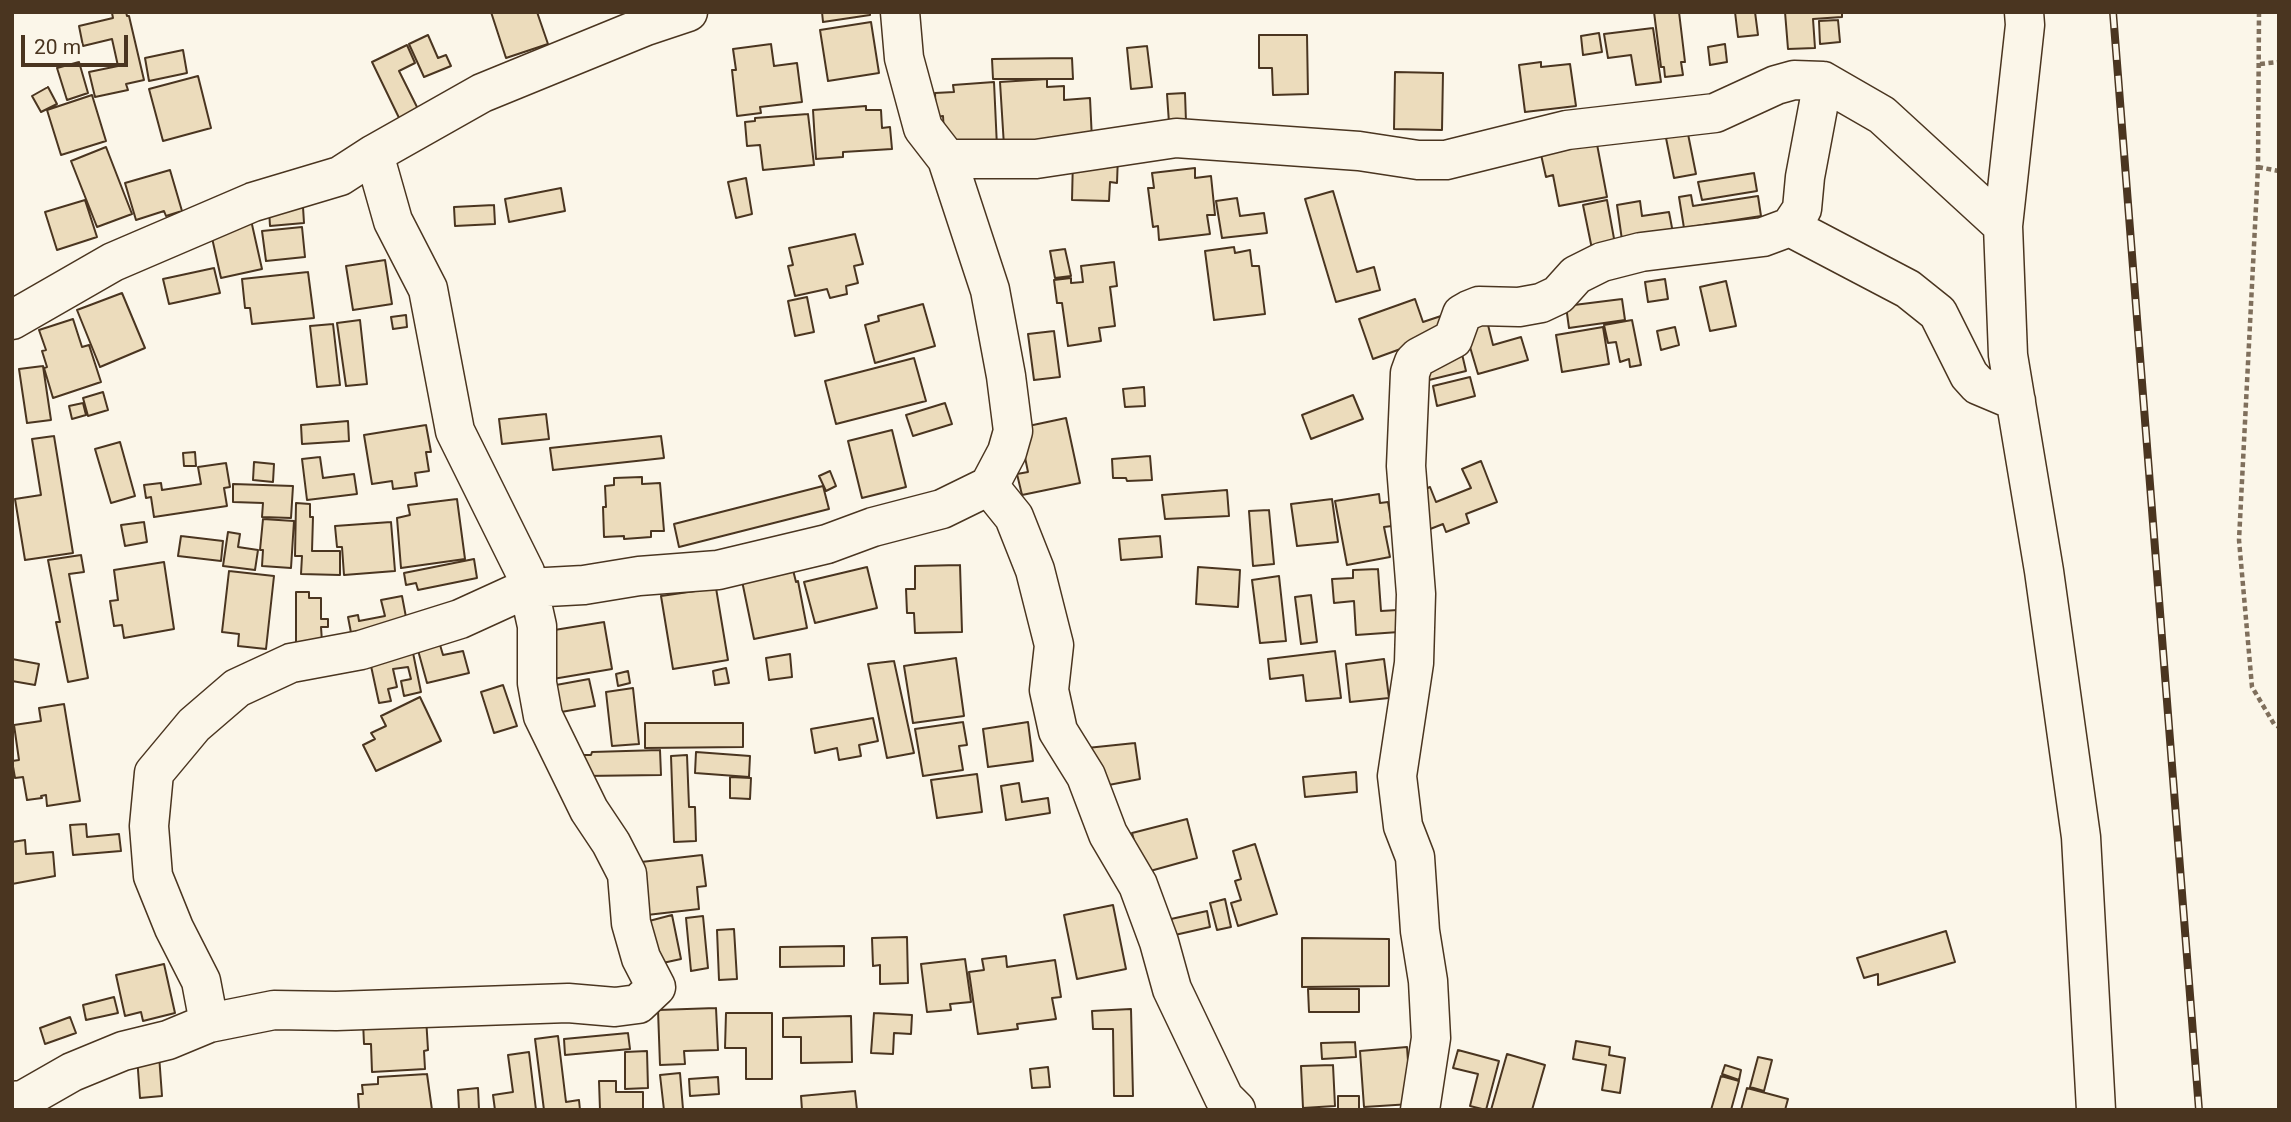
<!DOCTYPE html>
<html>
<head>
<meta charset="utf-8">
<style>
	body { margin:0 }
	#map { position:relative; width:2291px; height:1122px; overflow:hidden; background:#fbf6e9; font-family:Roboto,sans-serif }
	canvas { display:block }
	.frame { position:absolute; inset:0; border:14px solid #4a3520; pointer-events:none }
	.scale { position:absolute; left:21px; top:35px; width:107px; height:32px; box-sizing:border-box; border:4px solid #4a3520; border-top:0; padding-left:9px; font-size:21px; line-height:24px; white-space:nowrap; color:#4a3520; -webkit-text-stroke:5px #fbf6e9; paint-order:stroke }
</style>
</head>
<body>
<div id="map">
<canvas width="2291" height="1122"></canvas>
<div class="frame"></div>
<div class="scale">20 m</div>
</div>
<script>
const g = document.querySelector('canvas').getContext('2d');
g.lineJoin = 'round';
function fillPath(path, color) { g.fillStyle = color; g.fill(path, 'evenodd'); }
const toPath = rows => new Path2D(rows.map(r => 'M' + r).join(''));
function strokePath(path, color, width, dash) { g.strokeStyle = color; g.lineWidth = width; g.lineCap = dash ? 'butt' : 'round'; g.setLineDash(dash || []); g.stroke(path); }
const building = toPath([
	[126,12,127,16,129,16,144,80,126,84,128,90,95,97,89,72,118,66,112,39,83,46,79,26,113,18,112,13,126,12],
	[491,12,537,12,548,44,506,58,491,12],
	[822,12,870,12,870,15,823,22,822,12],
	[1654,12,1679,12,1685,62,1681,62,1683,75,1665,77,1664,67,1661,67,1654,12],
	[1735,12,1755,12,1758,35,1738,37,1735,12],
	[1785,12,1842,12,1842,17,1813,19,1815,48,1788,49,1785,12],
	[1838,20,1840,42,1820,44,1819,21,1838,20],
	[871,22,879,73,828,81,820,30,871,22],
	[1653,28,1661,82,1636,85,1631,55,1608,58,1604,34,1653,28],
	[1599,33,1602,52,1583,55,1581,36,1599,33],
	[428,35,438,58,446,55,451,66,424,77,409,44,428,35],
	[1259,35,1307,35,1308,94,1273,95,1272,68,1259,68,1259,35],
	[771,44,774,66,797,63,802,102,760,107,761,113,737,116,732,70,736,70,733,49,771,44],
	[1725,44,1727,62,1710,65,1708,47,1725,44],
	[407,45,415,63,399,71,421,115,402,124,372,62,407,45],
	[1147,46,1152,87,1131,89,1127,48,1147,46],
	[183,50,187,73,149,81,145,58,183,50],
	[1072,58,1073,79,993,79,992,59,1072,58],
	[79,62,88,93,67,100,57,68,79,62],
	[1541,62,1541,67,1570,64,1576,106,1525,112,1519,65,1541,62],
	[1395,72,1443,73,1442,130,1394,129,1395,72],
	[198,76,211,128,163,141,149,89,198,76],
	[1047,79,1047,87,1064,86,1064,100,1090,98,1092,140,1004,146,1000,82,1047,79],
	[994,82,997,147,945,149,943,116,936,117,935,93,954,92,953,85,994,82],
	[48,87,57,104,41,112,32,96,48,87],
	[1185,93,1186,122,1169,123,1167,94,1185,93],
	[92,95,106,141,61,155,47,110,92,95],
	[866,106,866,110,881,110,882,128,890,127,892,149,843,152,843,157,816,159,813,110,866,106],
	[808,114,814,165,763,170,760,145,747,146,745,122,755,121,755,118,808,114],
	[1685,119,1696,174,1674,178,1663,123,1685,119],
	[1596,139,1607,197,1559,206,1553,175,1546,177,1540,150,1596,139],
	[106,147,132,214,97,227,71,161,106,147],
	[1118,155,1117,183,1110,182,1109,201,1072,200,1073,158,1118,155],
	[1195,168,1195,178,1211,176,1215,215,1207,215,1210,234,1159,240,1158,226,1153,227,1148,188,1154,188,1152,173,1195,168],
	[170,170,182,211,166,216,164,211,136,220,125,183,170,170],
	[1754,173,1757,191,1702,200,1698,182,1754,173],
	[746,178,752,214,736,218,728,182,746,178],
	[561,188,565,211,509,222,505,199,561,188],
	[1333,191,1357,272,1374,267,1380,290,1336,302,1305,199,1333,191],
	[1691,195,1693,206,1758,196,1761,216,1684,228,1679,197,1691,195],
	[1237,198,1240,216,1264,213,1267,233,1222,238,1216,201,1237,198],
	[85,200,97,237,57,250,45,212,85,200],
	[1607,200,1615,244,1592,249,1583,205,1607,200],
	[1640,201,1642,216,1669,212,1673,233,1622,240,1617,205,1640,201],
	[494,205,495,224,455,226,454,207,494,205],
	[303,207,304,223,270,226,269,210,303,207],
	[251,220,262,269,221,278,210,229,251,220],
	[302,227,305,257,266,261,262,231,302,227],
	[855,234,863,264,854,266,858,283,846,286,847,294,830,298,827,289,795,296,788,266,793,265,789,248,855,234],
	[1234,247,1235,253,1250,250,1252,266,1259,266,1265,314,1214,320,1205,251,1234,247],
	[1065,249,1071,276,1055,278,1050,251,1065,249],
	[385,260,392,304,353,310,346,266,385,260],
	[1114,262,1117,286,1110,287,1115,326,1099,328,1101,341,1068,346,1062,303,1057,303,1054,280,1071,278,1071,283,1083,282,1081,266,1114,262],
	[214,268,220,293,169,304,163,279,214,268],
	[308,272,314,318,252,324,250,308,245,308,242,279,308,272],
	[1665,279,1668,299,1648,302,1645,282,1665,279],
	[1726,281,1736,326,1710,331,1700,287,1726,281],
	[122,293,145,348,100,367,77,310,122,293],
	[807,297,814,332,795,336,788,301,807,297],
	[1415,299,1423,322,1444,315,1450,331,1373,359,1359,319,1415,299],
	[1622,299,1625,320,1569,328,1566,306,1622,299],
	[923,304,935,346,875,363,865,325,879,321,878,316,923,304],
	[1485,313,1493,345,1521,337,1528,360,1478,374,1462,320,1485,313],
	[406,315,407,327,393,329,391,317,406,315],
	[73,319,82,347,89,345,101,382,53,398,44,368,47,367,42,351,46,350,39,330,73,319],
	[360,320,367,384,346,386,337,323,360,320],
	[1632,320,1641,365,1630,367,1629,359,1620,362,1616,342,1608,343,1604,325,1632,320],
	[333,324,340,385,317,387,310,326,333,324],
	[1603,327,1609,364,1562,372,1556,335,1603,327],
	[1675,327,1679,345,1661,350,1657,331,1675,327],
	[1054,331,1060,377,1034,380,1028,334,1054,331],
	[1462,354,1466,371,1429,380,1425,362,1462,354],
	[914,358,926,401,836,424,825,381,914,358],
	[43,366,51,420,27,423,19,369,43,366],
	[1470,377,1475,396,1437,406,1433,386,1470,377],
	[1144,387,1145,406,1125,407,1123,389,1144,387],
	[103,392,108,410,88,416,83,398,103,392],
	[1353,395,1363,419,1311,439,1302,415,1353,395],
	[83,403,86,415,72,419,69,406,83,403],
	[945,403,952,424,913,436,906,415,945,403],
	[546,414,549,439,502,444,499,419,546,414],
	[1066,418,1080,483,1022,495,1017,474,1028,472,1019,428,1066,418],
	[348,421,349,441,302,444,301,425,348,421],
	[426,425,431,452,426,452,429,471,415,473,417,486,393,489,392,481,372,484,364,435,426,425],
	[892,430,906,487,862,498,848,441,892,430],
	[54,436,73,553,25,560,15,499,41,495,32,439,54,436],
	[661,436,664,458,553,470,550,448,661,436],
	[120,442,135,496,111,503,95,449,120,442],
	[195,452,196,466,184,466,183,453,195,452],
	[1150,456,1152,480,1127,481,1126,478,1113,478,1112,459,1150,456],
	[320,457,323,478,354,474,357,494,307,500,302,459,320,457],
	[1481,461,1497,502,1466,514,1469,523,1446,532,1443,524,1425,531,1411,495,1430,487,1436,502,1471,488,1462,469,1481,461],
	[254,462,274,464,273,482,253,480,254,462],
	[226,463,230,487,224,488,227,506,154,517,151,497,146,498,144,485,161,483,162,490,201,484,198,467,226,463],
	[830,471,836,486,826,491,819,476,830,471],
	[642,477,642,484,660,483,664,531,651,531,651,537,624,539,624,536,604,537,603,507,606,507,605,486,614,485,614,478,642,477],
	[233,484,293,486,291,518,262,517,263,503,233,502,233,484],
	[823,486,829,509,679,547,674,524,823,486],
	[1227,490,1229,516,1165,519,1162,495,1227,490],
	[1379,494,1380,503,1388,502,1392,526,1384,527,1390,557,1347,565,1335,501,1379,494],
	[457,499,465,559,401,568,397,518,410,515,408,505,457,499],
	[1332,499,1338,542,1297,546,1291,504,1332,499],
	[296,503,310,504,310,517,313,517,312,551,340,551,340,575,301,574,302,556,295,556,296,503],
	[1269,510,1274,564,1253,566,1249,511,1269,510],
	[263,519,294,521,291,568,262,566,263,550,260,550,263,519],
	[144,522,147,542,125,546,121,525,144,522],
	[391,522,395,571,344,575,342,547,337,547,335,526,391,522],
	[228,532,240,534,238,547,258,550,255,570,223,566,228,532],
	[181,536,223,541,221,561,178,556,181,536],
	[1160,536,1162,557,1121,560,1119,539,1160,536],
	[81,555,84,572,69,574,88,678,68,682,56,622,60,622,48,560,81,555],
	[474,559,477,578,418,590,416,583,406,585,404,573,474,559],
	[164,562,174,629,124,638,122,625,114,626,110,601,118,600,114,570,164,562],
	[960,565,962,632,915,633,914,613,907,613,906,589,915,589,915,566,960,565],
	[792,566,796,582,798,581,807,628,754,639,741,576,792,566],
	[867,567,877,608,815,623,804,582,867,567],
	[1198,567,1240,570,1238,607,1196,604,1198,567],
	[1378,569,1381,611,1398,610,1399,632,1356,635,1354,601,1334,603,1332,579,1353,578,1353,570,1378,569],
	[229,571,274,576,266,649,238,646,239,634,222,632,229,571],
	[1279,576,1286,641,1260,643,1252,580,1279,576],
	[716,588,728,660,673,669,661,596,716,588],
	[296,592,309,592,309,598,321,598,321,619,328,619,328,627,321,627,322,642,296,642,296,592],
	[1311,595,1317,642,1301,644,1295,597,1311,595],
	[402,596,409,633,353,643,348,617,358,615,359,621,385,616,381,600,402,596],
	[604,622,612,669,547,680,542,632,604,622],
	[438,638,443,655,463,651,469,673,427,683,416,643,438,638],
	[411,643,421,692,404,696,401,681,411,679,408,667,393,669,397,687,388,689,391,701,379,703,368,652,411,643],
	[1335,651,1341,698,1306,701,1303,675,1270,679,1268,659,1335,651],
	[790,654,792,677,769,680,766,658,790,654],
	[956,658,964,716,913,723,904,666,956,658],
	[12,659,39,664,35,685,12,681,12,659],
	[1384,659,1389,698,1350,702,1346,664,1384,659],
	[894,661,914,753,887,758,868,664,894,661],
	[726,668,729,683,715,685,713,671,726,668],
	[628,671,630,683,618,686,616,674,628,671],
	[589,679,595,706,550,714,545,687,589,679],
	[503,685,517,726,494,733,481,692,503,685],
	[633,688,639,744,612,746,606,692,633,688],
	[420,697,441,741,376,771,363,745,375,739,371,733,386,726,381,716,420,697],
	[64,704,80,801,47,806,46,795,41,796,42,798,27,800,23,777,15,778,12,761,19,760,14,725,41,721,39,708,64,704],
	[873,718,878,741,859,745,861,756,839,760,837,748,815,753,811,729,873,718],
	[963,722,967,745,959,746,963,770,923,776,915,729,963,722],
	[1028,722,1033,761,988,767,983,729,1028,722],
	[645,723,743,723,743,747,645,748,645,723],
	[1135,743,1140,779,1093,788,1087,748,1135,743],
	[660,750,661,775,584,776,584,755,591,755,592,752,660,750],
	[696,752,750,756,749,777,695,773,696,752],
	[687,755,689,807,695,807,696,841,674,842,671,756,687,755],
	[1356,772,1357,792,1305,797,1303,777,1356,772],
	[977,774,982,812,937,818,931,780,977,774],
	[730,777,751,778,750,799,730,798,730,777],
	[1019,783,1022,802,1048,798,1050,813,1006,820,1001,786,1019,783],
	[1187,819,1197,858,1143,873,1132,833,1187,819],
	[86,824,87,837,119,834,121,851,73,855,70,825,86,824],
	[25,840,26,854,53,852,55,876,12,884,12,842,25,840],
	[1255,844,1277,914,1238,926,1231,903,1241,900,1235,881,1241,879,1233,851,1255,844],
	[702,855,706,886,697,887,699,909,647,915,641,862,702,855],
	[1225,899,1231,927,1217,930,1210,903,1225,899],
	[1113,905,1126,969,1077,979,1064,915,1113,905],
	[1207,911,1210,927,1166,937,1162,921,1207,911],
	[672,915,681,959,658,964,649,921,672,915],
	[703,916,708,968,691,971,686,918,703,916],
	[734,929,737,979,719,980,717,930,734,929],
	[1946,931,1955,962,1878,985,1878,974,1864,978,1857,958,1946,931],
	[907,937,908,983,880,984,880,965,873,966,872,938,907,937],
	[1302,938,1389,939,1389,986,1302,987,1302,938],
	[844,946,844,966,780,967,780,947,844,946],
	[1006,956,1007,967,1055,960,1061,997,1052,998,1056,1019,1017,1024,1018,1029,978,1034,969,972,984,970,982,959,1006,956],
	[965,959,971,1002,950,1004,951,1010,927,1012,921,964,965,959],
	[164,964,175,1013,143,1021,141,1012,125,1016,116,975,164,964],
	[1308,989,1359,989,1359,1012,1309,1012,1308,989],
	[114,997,118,1013,86,1020,83,1005,114,997],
	[716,1008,718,1050,684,1051,685,1064,660,1065,658,1010,716,1008],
	[1131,1009,1133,1096,1114,1096,1113,1029,1093,1029,1092,1011,1131,1009],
	[726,1013,772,1013,772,1079,746,1079,746,1048,725,1048,726,1013],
	[874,1013,912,1015,911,1034,894,1033,893,1054,871,1053,874,1013],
	[851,1016,852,1062,801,1063,801,1037,783,1037,783,1018,851,1016],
	[70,1017,76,1033,45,1044,40,1028,70,1017],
	[426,1017,428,1050,424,1051,425,1069,372,1072,371,1044,364,1044,363,1021,426,1017],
	[628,1033,630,1049,565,1055,564,1039,628,1033],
	[558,1036,566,1102,579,1100,580,1110,544,1110,535,1039,558,1036],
	[1576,1041,1610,1047,1609,1055,1625,1058,1620,1093,1602,1090,1606,1065,1573,1059,1576,1041],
	[1355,1042,1356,1057,1322,1059,1321,1043,1355,1042],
	[1407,1047,1411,1104,1364,1107,1360,1051,1407,1047],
	[1458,1050,1499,1061,1486,1110,1470,1106,1478,1074,1453,1068,1458,1050],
	[647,1051,648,1088,625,1089,625,1052,647,1051],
	[529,1052,536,1110,495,1110,493,1095,513,1092,508,1055,529,1052],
	[1507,1054,1545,1065,1532,1110,1491,1110,1507,1054],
	[159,1055,162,1096,140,1098,137,1056,159,1055],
	[1758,1057,1772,1060,1764,1091,1750,1087,1758,1057],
	[1333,1065,1335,1106,1303,1108,1301,1066,1333,1065],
	[1725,1065,1741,1070,1739,1080,1722,1074,1725,1065],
	[1048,1067,1050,1087,1032,1088,1030,1069,1048,1067],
	[680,1073,683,1109,664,1110,660,1075,680,1073],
	[427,1074,432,1110,359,1110,358,1094,363,1094,362,1085,378,1084,378,1077,427,1074],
	[1721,1076,1739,1081,1731,1110,1711,1110,1721,1076],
	[718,1077,719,1094,690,1096,689,1079,718,1077],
	[599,1081,616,1081,616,1092,643,1092,643,1110,600,1110,599,1081],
	[478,1088,479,1110,459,1110,458,1090,478,1088],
	[1747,1088,1788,1099,1785,1110,1741,1110,1747,1088],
	[855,1091,857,1110,802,1110,801,1096,855,1091],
	[1338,1096,1359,1096,1359,1110,1338,1110,1338,1096]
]);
fillPath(building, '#ecdcbc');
strokePath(building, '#4a3520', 2);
const minor = toPath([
	[2024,12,2025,25,2003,226,2008,355,2044,571,2081,837,2096,1110],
	[947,159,1036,159,1176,138,1359,151,1418,160,1446,160,1567,130,1715,113,1776,85,1794,80,1823,81,1882,115,2003,226],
	[1790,227,1908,289,1938,313,1969,375,1978,385,2016,401],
	[12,320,113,262,253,202,340,176,374,154,482,93,646,26,688,12],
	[989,486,1014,517,1035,570,1054,645,1049,690,1058,731,1086,776,1108,834,1138,885,1159,942,1172,989,1224,1098,1236,1110],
	[209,1023,201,981,174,928,153,876,149,826,154,773,194,725,237,688,291,663,361,650,460,619,528,588,584,585,639,576,718,570,827,544,873,527,942,509,989,486,1007,452,1013,431,1006,376,990,290,947,159,923,128,904,58,900,12],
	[12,1101,23,1100,72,1072,123,1051,168,1040,209,1023,274,1010,336,1011,568,1003,615,1007,638,1004,656,987,641,958,631,923,627,874,611,843,589,810,543,716,537,683,537,626,525,572,455,431,428,289,393,221,374,154],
	[1420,1110,1431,1038,1428,981,1420,931,1415,857,1403,826,1397,776,1414,663,1416,594,1406,466,1410,373,1414,362,1419,357,1453,339,1462,314,1469,310,1479,306,1519,307,1541,303,1558,295,1576,275,1602,262,1641,252,1763,237,1790,227,1802,209,1805,177,1823,81]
]);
strokePath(minor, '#4a3520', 41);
strokePath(toPath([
	[2259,12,2258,167,2239,540,2252,687,2274,724,2279,727],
	[2260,64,2279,62],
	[2258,167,2279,171]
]), '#7f6f5c', 4.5, [5, 3.5]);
strokePath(minor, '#fbf6e9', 38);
const rail = toPath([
	[2113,12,2199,1110]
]);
strokePath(rail, '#4a3520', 8);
strokePath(rail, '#fbf6e9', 5, [16]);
</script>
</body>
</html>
